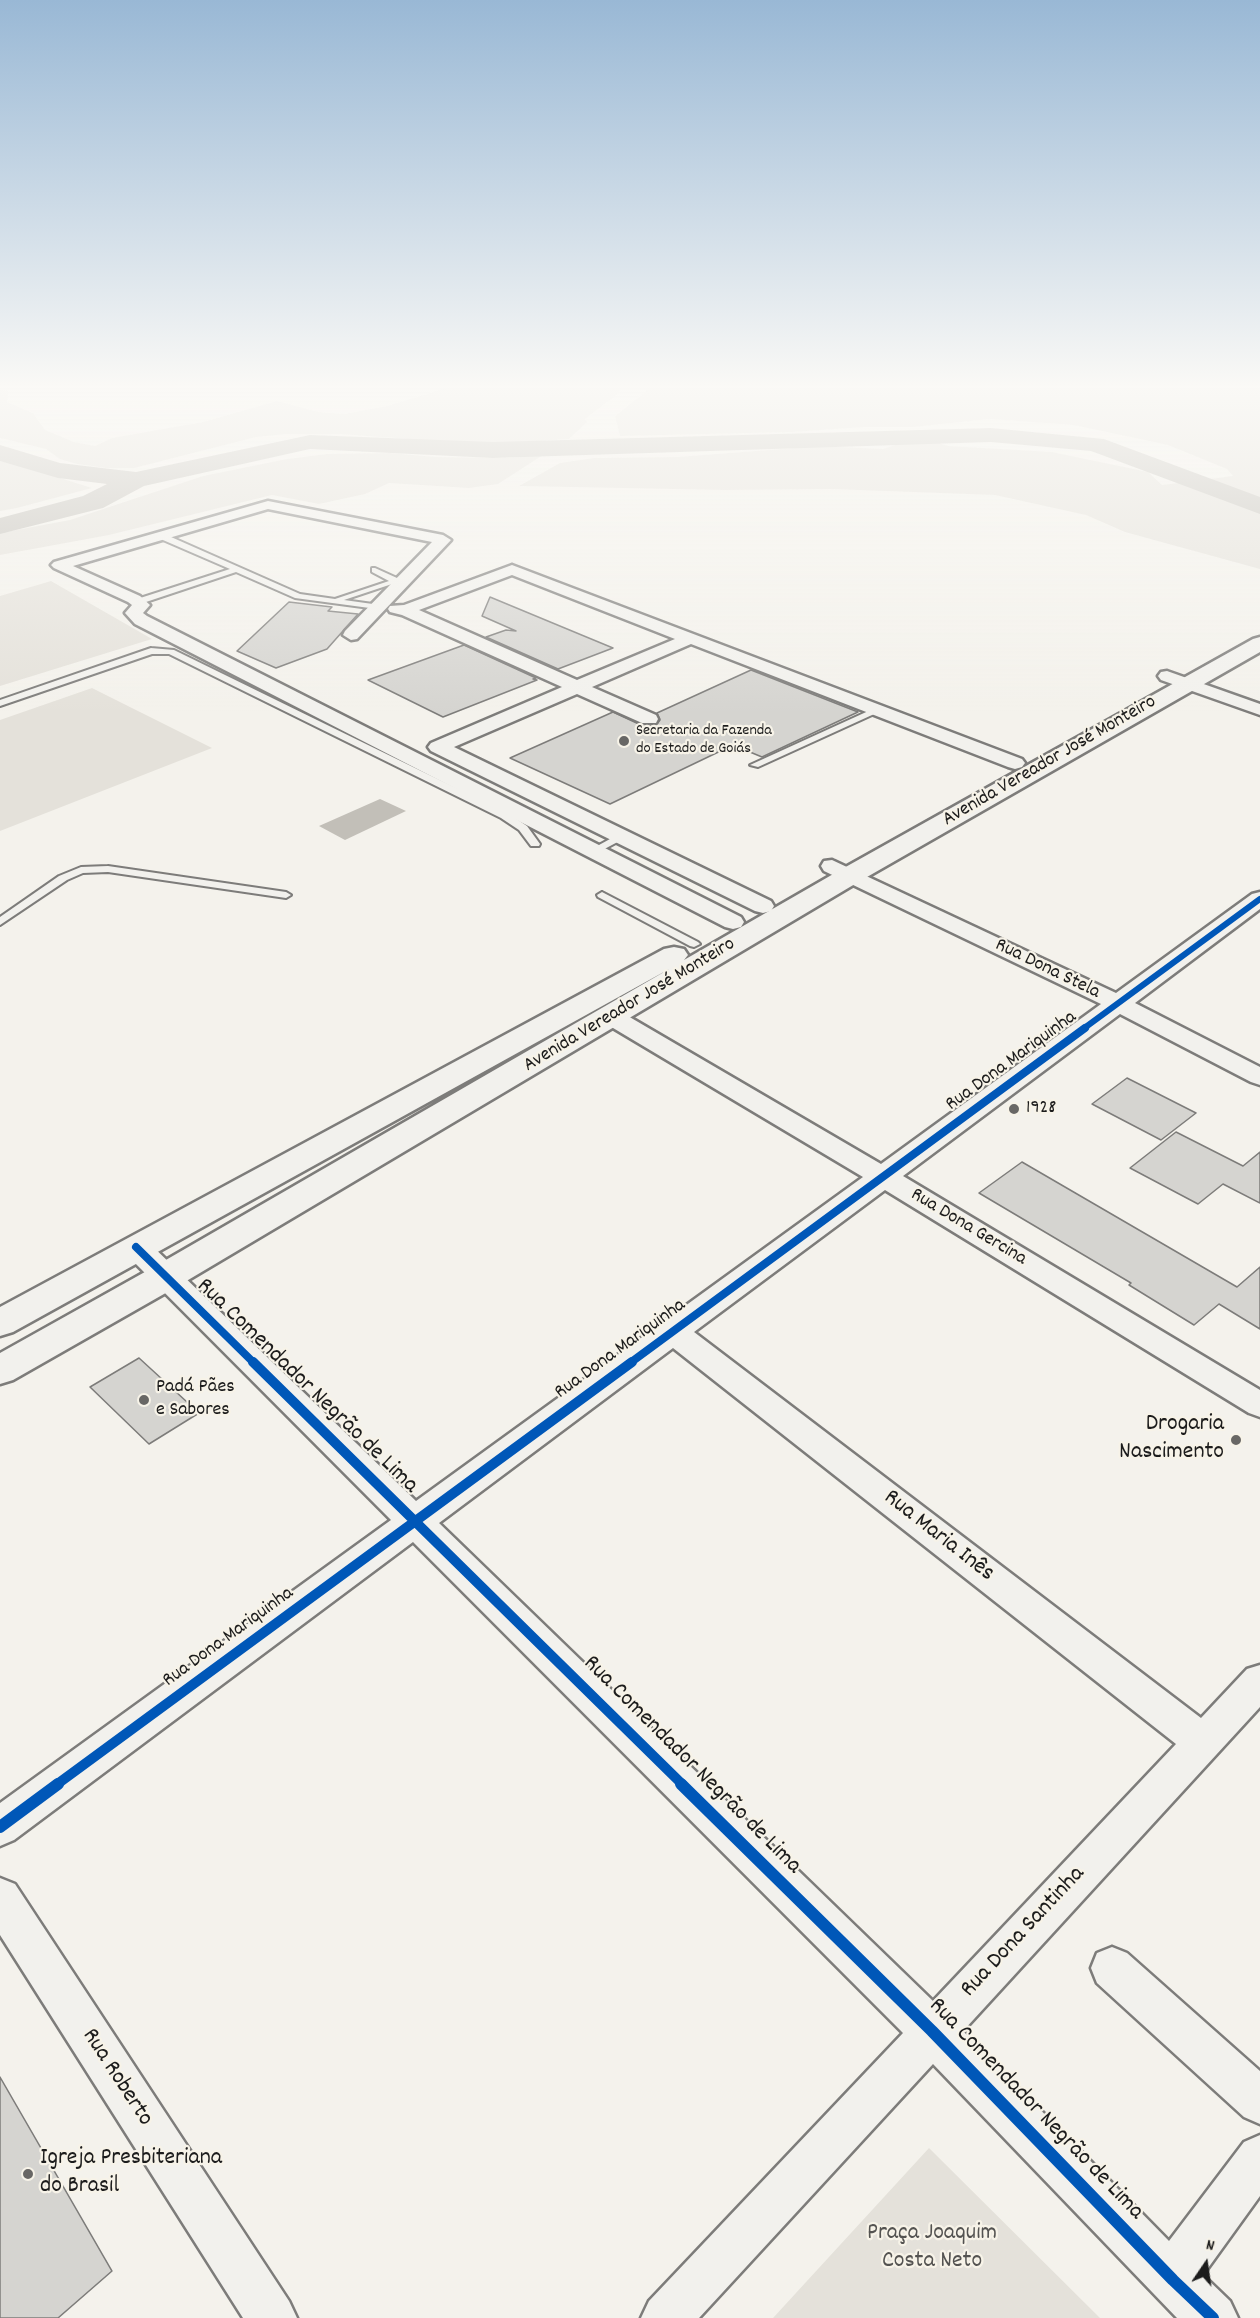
<!DOCTYPE html>
<html>
<head>
<meta charset="utf-8">
<style>
	body { margin:0 }
	#map { position:relative; width:1260px; height:2318px; overflow:hidden; background:#f4f2ec; font-family:Dekko,sans-serif }
	canvas { display:block }
	.north { position:absolute; left:1176px; top:2234px; width:60px; height:60px; -webkit-text-stroke:4px #f7f3e8; paint-order:stroke; rotate:13deg; font-size:16px; font-weight:700; line-height:24px; text-align:center; color:#1c1c1c }
	.north::after { content:''; display:block; margin:auto; width:21px; height:27px; background:#1c1c1c; clip-path:polygon(50% 0,100% 100%,50% 72%,0 100%) }
</style>
</head>
<body>
<div id="map">
<canvas width="1260" height="2318"></canvas>
<div class="north">N</div>
</div>
<script>
const g = document.querySelector('canvas').getContext('2d');
g.lineJoin = 'round';
function fillPath(path, color) { g.fillStyle = color; g.fill(path, 'evenodd'); }
const toPath = rows => new Path2D(rows.map(r => 'M' + r).join(''));
function strokePath(path, color, width, dash) { g.strokeStyle = color; g.lineWidth = width; g.lineCap = dash ? 'butt' : 'round'; g.setLineDash(dash || []); g.stroke(path); }
function write(font, color, halo, rows, align = 'center') {
  g.font = font + ' Dekko,sans-serif'; g.lineWidth = 4.5; g.setLineDash([]); g.textBaseline = 'middle'; g.strokeStyle = halo; g.fillStyle = color; for (const [text, x, y, turn = 0] of rows) {
    g.save(); g.translate(x, y); g.rotate((+turn || 0) * Math.PI / 180); g.textAlign = isNaN(turn) ? turn : align; if (halo) g.strokeText(text, 0, 0); g.fillText(text, 0, 0); g.restore();
  }
}
fillPath(toPath([
	[444,389,619,389,620,392,585,419,587,422,569,439,528,442,477,444,340,434,285,434,256,437,134,468,106,468,77,464,60,459,46,449,0,438,0,390,8,391,7,402,33,413,45,430,74,442,95,446,112,438,203,422,277,401,319,412,344,414,387,406],
	[649,389,1260,389,1260,569,1125,532,1086,515,995,495,831,489,725,490,519,486,560,463,594,458,677,457,821,446,883,449,898,444,936,442,948,446,1052,452,1148,472,1162,485,1233,476,1227,469,1168,445,1074,425,990,419,913,427,864,427,792,432,620,436,615,416],
	[390,453,436,457,509,458,543,455,498,484,469,488,389,483,365,494,319,504,272,495,109,535,0,555,0,533,70,520,203,476,287,459,327,454],
	[0,461,19,465,92,488,17,508,0,511],
	[51,581,152,639,0,686,0,596],
	[92,688,212,748,0,831,0,720],
	[929,2148,1100,2318,773,2318]
]), '#e4e1da');
fillPath(toPath([
	[380,799,406,811,345,840,319,826]
]), '#c2bfb8');
fillPath(toPath([
	[991,428,1104,439,1260,497,1260,514,1091,451,991,442,493,458,310,449,144,486,103,508,0,534,0,518,83,496,107,484,58,478,0,461,0,445,60,463,136,472,310,435,493,442,991,428]
]), '#c2bfb8');
const building = toPath([
	[490,597,584,636,613,648,558,669,486,637,506,630,516,631,482,616,490,597],
	[289,602,332,607,328,611,358,614,327,649,276,668,237,651,289,602],
	[464,645,536,678,533,679,537,680,443,717,368,680,464,645],
	[751,670,858,712,762,757,733,745,610,804,510,758,613,712,641,725,656,725,660,720,657,713,751,670],
	[1127,1078,1196,1113,1161,1140,1092,1104,1127,1078],
	[1176,1132,1243,1166,1260,1152,1260,1203,1223,1184,1198,1204,1130,1168,1176,1132],
	[1022,1162,1237,1287,1260,1267,1260,1329,1219,1304,1194,1325,1129,1285,1131,1283,979,1193,1022,1162],
	[139,1358,199,1413,149,1444,90,1387,139,1358],
	[0,2077,112,2271,58,2318,0,2318,0,2077]
]);
fillPath(building, '#d5d4d0');
strokePath(building, '#7d7c7a', 1.5);
const service = toPath([
	[156,533,162,533,300,594,335,599,389,581,372,572,372,568,375,568,397,578,406,576,410,578,344,600,380,605,381,607,377,609,295,598,236,572,140,604,134,604,134,600,230,569,156,537,156,533],
	[151,648,174,650,509,814,527,826,540,844,539,846,531,846,519,830,501,818,169,654,152,654,0,706,0,700,151,648],
	[875,708,883,710,758,767,750,765,875,708],
	[621,833,625,834,625,838,597,853,593,854,588,851,621,833],
	[108,866,286,892,291,895,286,898,108,872,83,873,67,880,0,925,0,917,59,876,81,867,108,866],
	[602,892,698,942,700,944,694,947,690,946,598,897,597,895,602,892]
]);
const minor = toPath([
	[268,501,443,535,451,540,357,639,351,640,343,635,345,631,432,542,268,509,73,566,140,596,150,605,143,613,147,616,741,917,744,922,741,927,733,929,725,927,135,624,125,613,132,605,128,602,54,568,51,565,54,562,268,501],
	[512,565,1022,759,1025,763,1022,767,1015,769,1008,767,691,644,592,687,656,715,658,719,656,723,642,723,577,694,454,747,771,901,774,906,771,911,763,913,755,911,431,751,428,747,431,743,562,687,402,615,390,612,388,609,390,606,404,605,512,565],
	[512,575,675,639,577,680,419,610,512,575],
	[1167,671,1260,704,1260,715,1161,680,1158,676,1161,672,1167,671],
	[832,860,1116,993,1252,894,1260,892,1260,909,1135,1003,1260,1067,1260,1085,1251,1082,1120,1014,903,1176,1260,1390,1260,1417,1249,1413,885,1190,694,1332,1201,1718,1247,1669,1260,1665,1260,1707,963,2031,1169,2241,1244,2142,1260,2135,1260,2196,1203,2275,1230,2301,1238,2318,1177,2318,933,2064,699,2318,641,2318,649,2301,903,2033,413,1542,14,1840,0,1846,0,1803,391,1520,126,1254,122,1247,126,1240,136,1237,146,1240,416,1501,863,1177,603,1022,600,1017,603,1012,612,1010,621,1012,881,1164,1101,1004,824,871,821,866,824,861,832,860],
	[673,1348,1176,1744,933,2001,439,1523,673,1348],
	[0,1878,15,1884,289,2301,297,2318,243,2318,0,1935,0,1878],
	[1112,1947,1127,1953,1260,2071,1260,2124,1244,2117,1097,1983,1091,1968,1097,1953,1112,1947]
]);
const primary = toPath([
	[1260,637,1260,652,860,881,178,1286,13,1380,0,1384,0,1353,152,1268,671,968,13,1332,0,1336,0,1307,664,949,674,947,684,949,688,955,684,960,842,869,1253,639,1260,637]
]);
strokePath(service, '#7d7c7a', 4);
strokePath(minor, '#7d7c7a', 5);
strokePath(primary, '#7d7c7a', 5);
fillPath(service, '#f2f1ed');
fillPath(minor, '#f2f1ed');
fillPath(primary, '#f2f1ed');
strokePath(toPath([
	[1083,1029,1260,899]
]), '#0057b8', 6);
strokePath(toPath([
	[136,1247,254,1363],
	[630,1363,1085,1028]
]), '#0057b8', 8);
strokePath(toPath([
	[253,1362,683,1785],
	[56,1785,632,1362]
]), '#0057b8', 10);
strokePath(toPath([
	[681,1784,932,2031,1173,2280,1213,2318],
	[0,1827,58,1784]
]), '#0057b8', 12);
const sky = g.createLinearGradient(0, 0, 0, 714);
sky.addColorStop(0, '#99b8d5');
sky.addColorStop(0.54, '#faf9f6');
sky.addColorStop(1, '#faf9f600');
g.fillStyle = sky;
g.fillRect(0, 0, 1260, 714);
for (const [x, y, r, color] of [
	[624,741,6,"#686765"],
	[1014,1109,6,"#686765"],
	[144,1400,6,"#686765"],
	[1236,1440,6,"#686765"],
	[28,2174,6,"#686765"]
]) { const dot = new Path2D(); dot.arc(x, y, r, 0, 2 * Math.PI); g.fillStyle = color; g.fill(dot); strokePath(dot, '#f7f3e8', 2); }
write('16px', '#1c1c1c', '#f7f3e8', [
	["Secretaria da Fazenda",636,732],
	["do Estado de Goiás",636,750]
], 'left');
write('20px', '#1c1c1c', '#f7f3e8', [
	["Avenida Vereador José Monteiro",1050,762,-30],
	["Rua Dona Stela",1047,970,26],
	["Avenida Vereador José Monteiro",630,1006,-31],
	["Rua Dona Mariquinha",1012,1062,-36],
	["Rua Dona Gercina",968,1228,31],
	["Rua Dona Mariquinha",621,1350,-36],
	["Rua Dona Mariquinha",229,1638,-36]
]);
write('20px', '#1c1c1c', '#f7f3e8', [
	["1928",1026,1109],
	["Padá Pães",156,1388],
	["e Sabores",156,1411]
], 'left');
write('24px', '#1c1c1c', '#f7f3e8', [
	["Rua Comendador Negrão de Lima",306,1387,44],
	["Rua Maria Inês",938,1537,38],
	["Rua Comendador Negrão de Lima",691,1766,45],
	["Rua Dona Santinha",1024,1933,-47],
	["Rua Roberto",116,2078,57],
	["Rua Comendador Negrão de Lima",1035,2110,46]
]);
write('24px', '#1c1c1c', '#f7f3e8', [
	["Drogaria",1224,1426],
	["Nascimento",1224,1454],
	["Igreja Presbiteriana",40,2160,"left"],
	["do Brasil",40,2188,"left"]
], 'right');
write('24px', '#545351', '#f7f3e8', [
	["Praça Joaquim",932,2235],
	["Costa Neto",932,2263]
]);
</script>
</body>
</html>
